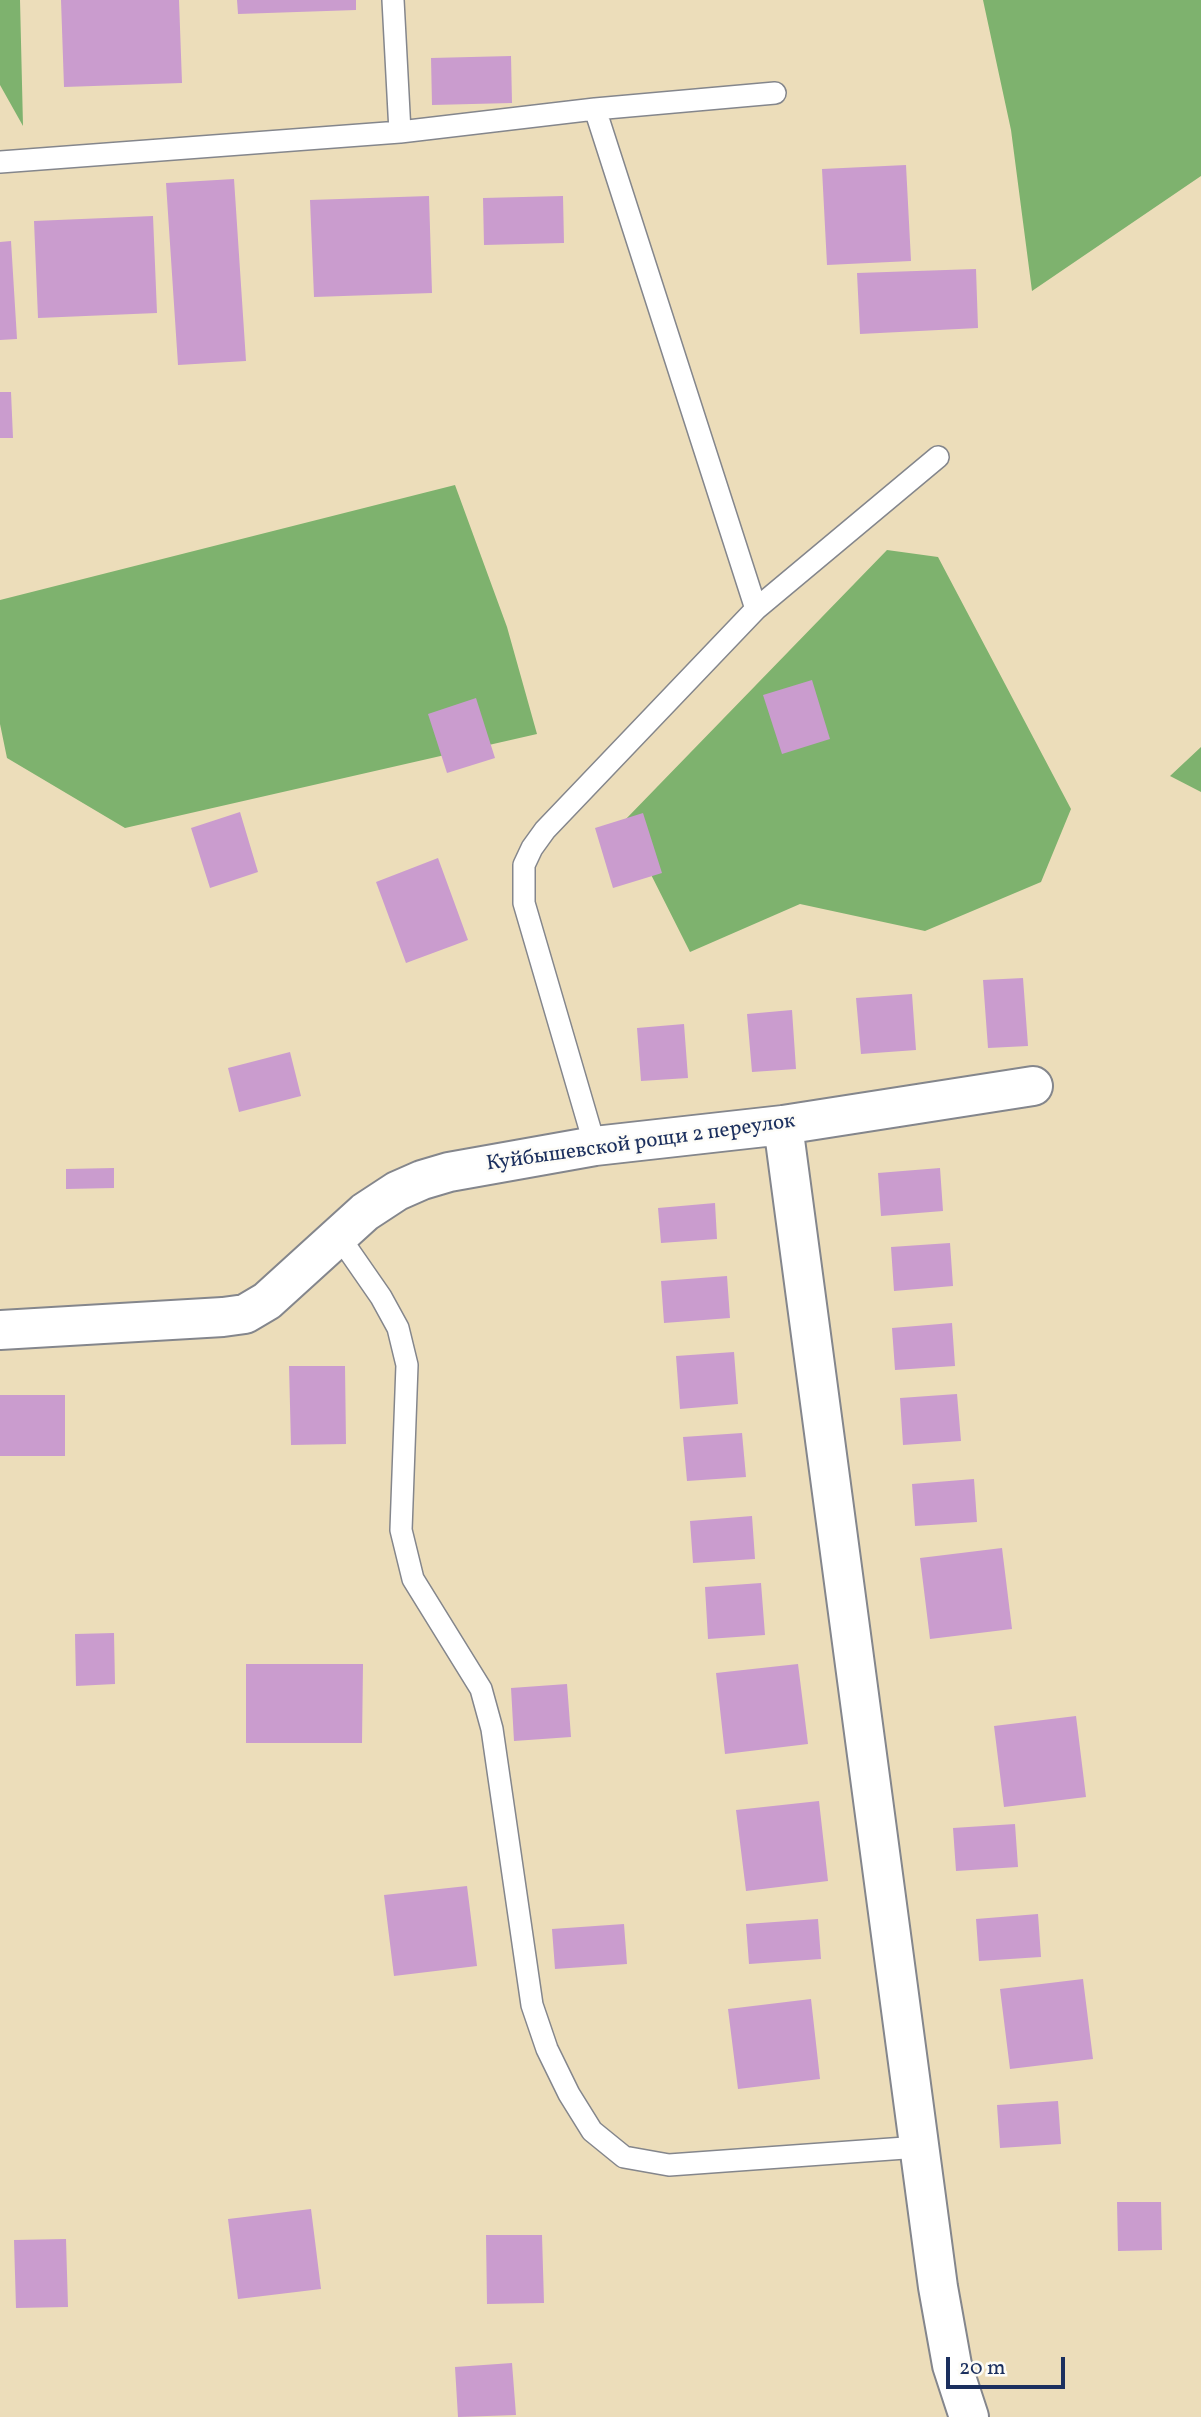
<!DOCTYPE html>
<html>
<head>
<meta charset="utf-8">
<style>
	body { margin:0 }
	#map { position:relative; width:1201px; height:2417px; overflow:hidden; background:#ecddba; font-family:Vollkorn,serif }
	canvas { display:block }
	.scale { position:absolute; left:946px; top:2357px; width:119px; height:32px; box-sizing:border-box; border:4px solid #1b2f5e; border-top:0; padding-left:9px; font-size:21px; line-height:24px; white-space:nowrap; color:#1b2f5e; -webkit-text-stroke:5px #fdfcf7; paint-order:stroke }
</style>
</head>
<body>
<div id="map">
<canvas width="1201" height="2417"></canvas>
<div class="scale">20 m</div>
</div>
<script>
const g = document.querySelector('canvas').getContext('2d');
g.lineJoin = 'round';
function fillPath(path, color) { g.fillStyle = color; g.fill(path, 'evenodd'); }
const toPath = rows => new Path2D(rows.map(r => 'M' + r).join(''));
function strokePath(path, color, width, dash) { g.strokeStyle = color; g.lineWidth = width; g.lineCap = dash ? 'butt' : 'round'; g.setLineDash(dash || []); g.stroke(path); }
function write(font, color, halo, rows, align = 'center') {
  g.font = font + ' Vollkorn,serif'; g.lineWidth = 5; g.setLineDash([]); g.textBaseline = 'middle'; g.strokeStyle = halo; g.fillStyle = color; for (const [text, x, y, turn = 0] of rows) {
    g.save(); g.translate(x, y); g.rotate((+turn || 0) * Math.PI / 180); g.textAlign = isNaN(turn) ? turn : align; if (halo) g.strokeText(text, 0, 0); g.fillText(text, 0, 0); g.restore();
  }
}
fillPath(toPath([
	[0,0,20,0,23,126,0,85],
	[983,0,1201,0,1201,176,1032,291,1011,130],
	[455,485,507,627,537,734,125,828,7,758,0,724,0,600],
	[887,550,938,557,1071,809,1041,882,925,931,800,904,690,952,624,821],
	[1201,747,1201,792,1170,776]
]), '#7eb26e');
fillPath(toPath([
	[61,0,179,0,182,83,64,87],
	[237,0,356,0,356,10,238,14],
	[511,56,512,103,432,105,431,58],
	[906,165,911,261,827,265,822,169],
	[234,179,246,361,178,365,166,183],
	[429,196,432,293,314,297,310,200],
	[563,196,564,243,484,245,483,198],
	[153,216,157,313,38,318,34,221],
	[11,241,17,339,0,340,0,242],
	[976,269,978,328,860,334,857,273],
	[0,392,11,392,13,438,0,438],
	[812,680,830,739,782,754,763,695],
	[476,698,495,758,447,773,428,714],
	[240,812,258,872,210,888,191,828],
	[643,813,662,873,613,888,595,828],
	[438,858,468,940,406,963,376,882],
	[1023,978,1028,1046,988,1048,983,980],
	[912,994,916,1050,861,1054,856,998],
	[792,1010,796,1069,752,1072,747,1014],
	[684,1024,688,1078,641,1081,637,1028],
	[290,1052,301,1096,239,1112,228,1068],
	[114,1168,114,1188,66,1189,66,1169],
	[940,1168,943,1211,881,1216,878,1173],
	[715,1203,717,1239,661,1243,658,1208],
	[950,1243,953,1286,894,1291,891,1247],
	[727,1276,730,1318,664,1323,661,1281],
	[952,1323,955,1366,895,1370,892,1328],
	[734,1352,738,1404,680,1409,676,1356],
	[289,1366,345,1366,346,1444,291,1445],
	[957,1394,961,1441,903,1445,900,1398],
	[0,1395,65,1395,65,1456,0,1456],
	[742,1433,746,1477,687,1481,683,1437],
	[974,1479,977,1522,915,1526,912,1484],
	[752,1516,755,1559,693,1563,690,1521],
	[1002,1548,1012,1629,930,1639,920,1558],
	[761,1583,765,1635,708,1639,705,1587],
	[114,1633,115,1684,76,1686,75,1634],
	[246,1664,363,1664,362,1743,246,1743],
	[798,1664,808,1744,725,1754,716,1673],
	[567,1684,571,1737,514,1741,511,1688],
	[1076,1716,1086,1797,1004,1807,994,1726],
	[819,1801,828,1881,746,1891,736,1810],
	[1015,1824,1018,1867,956,1871,953,1828],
	[467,1886,477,1966,394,1976,384,1895],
	[1038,1914,1041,1957,979,1961,976,1919],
	[818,1919,821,1959,749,1964,746,1924],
	[624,1924,627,1964,555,1969,552,1929],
	[1083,1979,1093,2059,1010,2069,1000,1989],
	[811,1999,820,2079,738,2089,728,2009],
	[1058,2101,1061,2144,1000,2148,997,2105],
	[1117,2202,1161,2202,1162,2250,1118,2251],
	[311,2209,321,2289,238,2299,228,2219],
	[486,2235,542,2235,544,2303,487,2304],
	[66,2239,68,2307,16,2308,14,2240],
	[512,2363,516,2415,458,2417,455,2367]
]), '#ca9cce');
const service = toPath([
	[393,0,400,132],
	[595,109,756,609],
	[0,162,400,132,595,109,775,93],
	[595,1146,524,903,524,865,532,848,545,830,756,609,938,457],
	[338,1235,381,1297,398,1328,407,1365,401,1530,413,1579,481,1689,492,1729,532,2005,547,2049,569,2094,592,2131,624,2157,669,2165,919,2147]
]);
const minor = toPath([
	[783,1125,938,2287,952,2365,969,2417],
	[0,1330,223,1317,245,1314,267,1301,365,1212,397,1191,422,1180,449,1172,595,1146,783,1125,1033,1086]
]);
strokePath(service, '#84868c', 24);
strokePath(minor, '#84868c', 42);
strokePath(service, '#fff', 21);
strokePath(minor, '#fff', 38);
write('21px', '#1b2f5e', '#fdfcf7', [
	["Куйбышевской рощи 2 переулок",641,1144,-8]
]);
</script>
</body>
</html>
